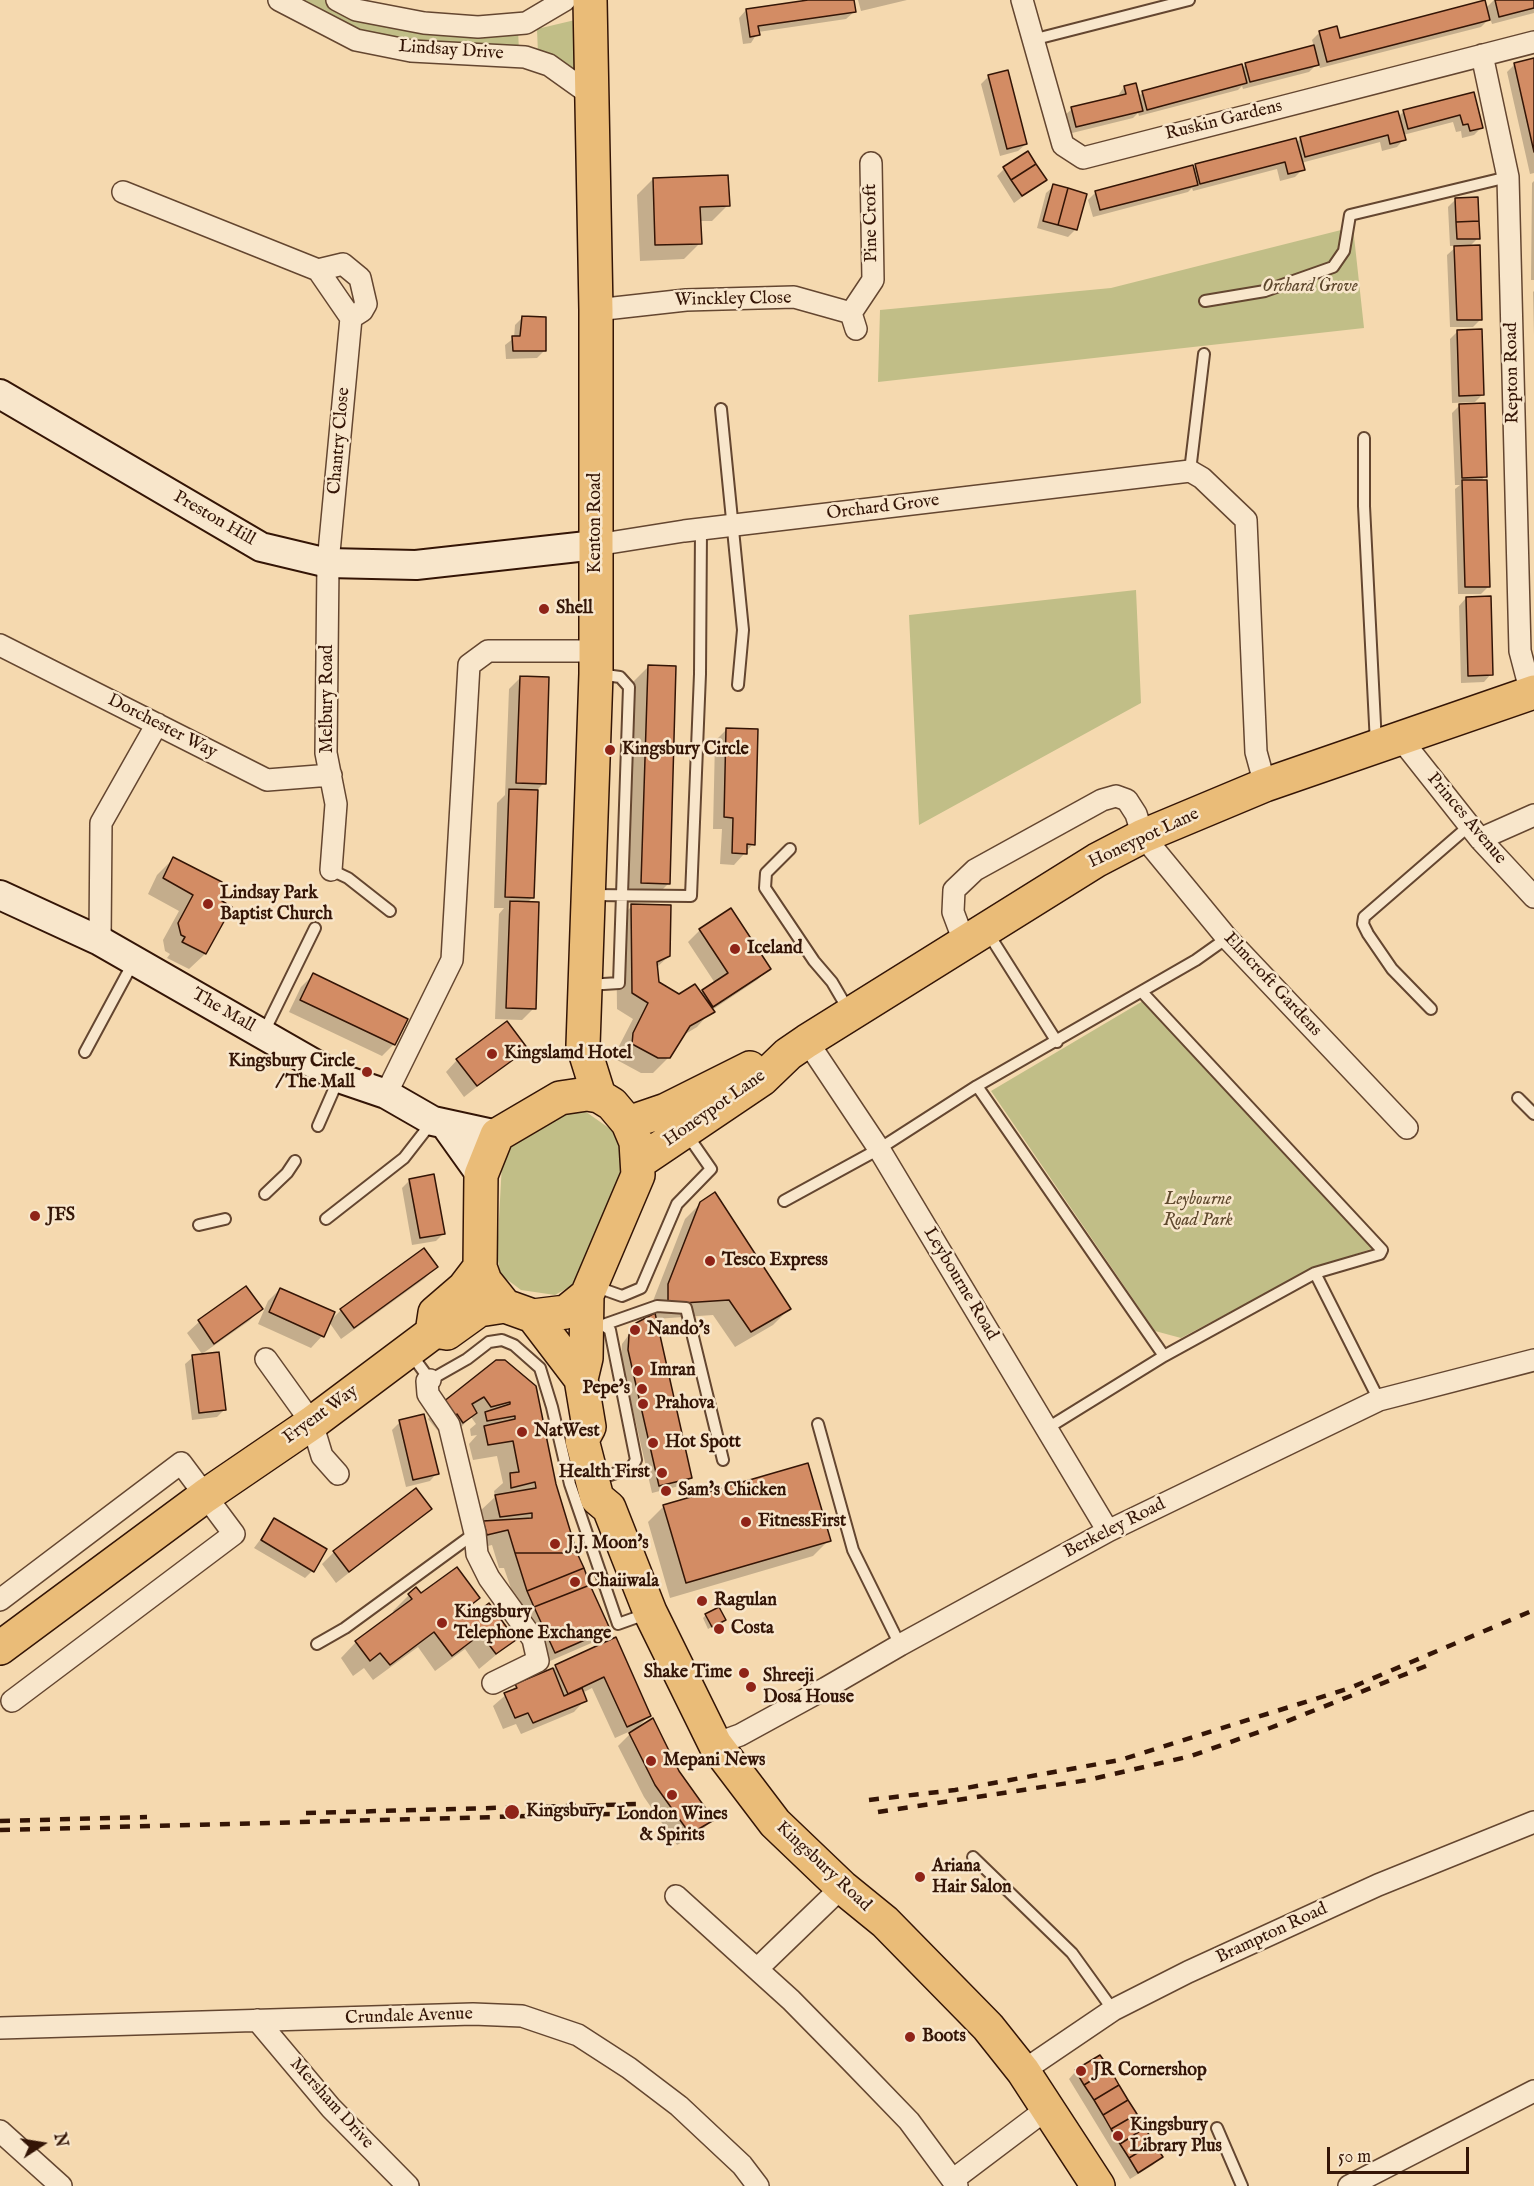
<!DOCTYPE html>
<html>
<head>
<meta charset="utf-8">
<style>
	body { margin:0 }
	#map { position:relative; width:1534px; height:2186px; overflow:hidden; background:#f5d9af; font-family:"IM FELL English",serif }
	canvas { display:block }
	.north { position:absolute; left:12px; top:2114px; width:60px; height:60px; -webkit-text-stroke:4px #f8e6cb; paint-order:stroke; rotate:78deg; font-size:16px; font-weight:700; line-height:24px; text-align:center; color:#341506 }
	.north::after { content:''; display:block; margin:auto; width:21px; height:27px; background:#341506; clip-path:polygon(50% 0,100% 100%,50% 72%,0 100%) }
	.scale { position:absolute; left:1327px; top:2147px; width:142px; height:27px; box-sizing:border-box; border:3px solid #341506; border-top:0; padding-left:8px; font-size:18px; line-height:21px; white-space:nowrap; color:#341506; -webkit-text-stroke:4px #f8e6cb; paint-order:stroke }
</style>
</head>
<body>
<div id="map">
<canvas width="1534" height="2186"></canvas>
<div class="north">N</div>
<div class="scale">50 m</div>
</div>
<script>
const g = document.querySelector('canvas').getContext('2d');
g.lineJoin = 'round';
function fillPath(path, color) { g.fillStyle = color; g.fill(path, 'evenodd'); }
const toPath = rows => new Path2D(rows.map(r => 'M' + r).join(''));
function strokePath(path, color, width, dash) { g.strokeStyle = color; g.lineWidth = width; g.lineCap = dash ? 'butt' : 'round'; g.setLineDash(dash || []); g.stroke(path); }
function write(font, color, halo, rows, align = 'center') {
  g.font = font + ' "IM FELL English",serif'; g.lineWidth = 5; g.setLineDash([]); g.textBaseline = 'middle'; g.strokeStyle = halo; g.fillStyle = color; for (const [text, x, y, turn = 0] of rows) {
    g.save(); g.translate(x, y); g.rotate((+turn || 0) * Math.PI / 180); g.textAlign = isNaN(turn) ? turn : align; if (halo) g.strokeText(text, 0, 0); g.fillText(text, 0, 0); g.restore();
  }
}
fillPath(toPath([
	[290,0,326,0,354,16,518,30,519,51,414,46,360,35],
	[575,20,574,71,538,54,537,29],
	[1353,227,1364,328,878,382,880,310,1111,288],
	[1136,590,1141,703,919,825,909,615],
	[1143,1001,1374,1248,1311,1269,1181,1338,1155,1331,991,1091],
	[579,1107,616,1133,624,1169,583,1274,571,1286,555,1295,521,1290,501,1275,497,1256,502,1163,507,1148,566,1109]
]), '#c1be87');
fillPath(toPath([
	[818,0,852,0,854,12,846,19,758,32,751,43,743,44,739,18,746,10],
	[858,0,907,0,861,11],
	[1494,0,1534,0,1534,13,1492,24,1490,18,1481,27,1320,68,1318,63,1309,72,1243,89,1242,86,1238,90,1139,116,1138,113,1133,118,1068,134,1064,116,1072,109,1117,97,1124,87,1138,97,1143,92,1242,69,1246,64,1314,47,1312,40,1320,32,1339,40,1486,8],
	[1534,60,1534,173,1530,174,1507,72,1514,65],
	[1007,72,1026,144,1018,151,1000,156,981,84,988,77],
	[1473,93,1481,128,1474,135,1462,138,1461,131,1456,132,1453,122,1403,135,1404,139,1397,147,1382,151,1380,142,1301,163,1303,169,1295,177,1280,181,1277,169,1193,191,1192,188,1188,192,1093,217,1088,200,1096,192,1296,143,1300,139,1397,113,1398,117,1404,111],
	[1004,169,1045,180,1014,203,997,176],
	[653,179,728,205,712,221,700,221,700,243,684,259,640,261,637,195],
	[1534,181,1534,280,1531,280,1532,183],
	[1054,186,1076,229,1068,237,1037,228,1046,193],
	[1456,199,1478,238,1469,247,1481,319,1473,327,1450,327,1447,255,1457,246,1450,246,1448,207],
	[1534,291,1534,336,1533,292],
	[523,317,545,350,537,358,506,359,505,345,514,338,515,325],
	[1458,331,1483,394,1475,402,1452,403,1450,339],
	[1460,405,1485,476,1481,481,1489,586,1481,594,1458,594,1455,489,1460,485,1455,485,1452,413],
	[1466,598,1491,674,1484,682,1461,683,1459,606],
	[648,667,668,884,652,900,626,899,632,683],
	[521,677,544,783,536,791,533,897,527,903,534,1008,522,1020,495,1019,499,914,504,908,494,908,497,803,505,795,509,689],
	[727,729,753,844,734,865,720,864,722,829,713,829,715,741],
	[173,859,230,907,205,954,189,969,167,958,170,954,165,951,163,940,179,911,148,894,157,875],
	[632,906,669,956,656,968,657,983,679,996,700,994,715,983,688,942,700,930,769,969,757,980,712,1010,697,1027,682,1036,669,1057,653,1073,641,1073,617,1060,617,1050,633,1019,617,1009,616,922],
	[313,975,394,1044,382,1056,289,1012,301,987],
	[526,1048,464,1097,446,1072,457,1060],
	[410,1180,444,1233,436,1241,412,1245,402,1188],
	[701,1203,789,1309,773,1325,735,1347,713,1315,655,1319,691,1478,683,1485,652,1493,621,1358,622,1344,637,1324,652,1316,653,1301,685,1219],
	[436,1267,424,1279,341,1339,329,1322,341,1310],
	[280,1289,322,1336,311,1348,258,1324,268,1301],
	[261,1309,249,1321,202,1354,187,1333,199,1322],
	[193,1357,225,1409,217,1417,192,1420,185,1364],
	[497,1362,554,1484,575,1553,608,1629,596,1641,543,1664,516,1603,504,1568,499,1568,492,1545,471,1550,479,1512,495,1497,494,1491,503,1483,497,1456,473,1460,469,1444,477,1435,471,1436,470,1429,476,1424,471,1417,459,1429,438,1431,428,1419,444,1403],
	[400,1422,437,1473,430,1481,406,1487,392,1430],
	[664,1506,829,1540,813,1556,670,1598,648,1522],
	[430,1509,336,1583,322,1564,334,1552],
	[275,1520,312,1571,305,1578,254,1548],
	[409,1595,478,1598,470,1607,476,1615,514,1640,479,1669,465,1649,435,1671,418,1647,373,1680,364,1668,353,1676,341,1658,356,1642,395,1614,393,1611],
	[706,1615,724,1620,708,1629,703,1618],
	[615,1639,650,1715,636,1729,678,1772,712,1820,700,1832,677,1845,644,1797,618,1746,635,1729,615,1738,592,1688,582,1693,585,1700,574,1712,521,1734,516,1724,503,1729,493,1706,516,1686],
	[1076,2071,1161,2157,1153,2165,1130,2179,1069,2079]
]), '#0003');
const building = toPath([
	[808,0,854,0,856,12,758,26,760,35,750,37,746,9,808,0],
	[1485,0,1490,20,1327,62,1319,31,1337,26,1340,38,1485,0],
	[1495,0,1534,0,1534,8,1499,17,1495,0],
	[1314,45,1319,65,1250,82,1245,63,1314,45],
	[1534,58,1534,152,1514,63,1534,58],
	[1242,64,1247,83,1147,110,1142,91,1242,64],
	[1008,70,1027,144,1007,149,988,75,1008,70],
	[1136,83,1143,111,1076,127,1071,107,1126,94,1124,86,1136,83],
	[1474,92,1483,128,1470,131,1468,124,1463,125,1460,115,1408,129,1403,110,1474,92],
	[1398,111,1406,140,1390,144,1388,135,1305,157,1300,137,1398,111],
	[1296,138,1305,170,1288,174,1285,162,1200,184,1195,164,1296,138],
	[1028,151,1036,164,1011,180,1003,167,1028,151],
	[1036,164,1047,180,1022,196,1011,180,1036,164],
	[1193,165,1198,185,1100,210,1095,191,1193,165],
	[728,175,730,206,700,207,702,244,655,245,653,178,728,175],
	[1053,184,1068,188,1058,225,1043,221,1053,184],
	[1068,188,1087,194,1077,230,1058,225,1068,188],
	[1478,197,1479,221,1456,222,1455,198,1478,197],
	[1479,221,1480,239,1457,239,1456,222,1479,221],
	[1480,245,1482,320,1457,320,1454,246,1480,245],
	[522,316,546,317,546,351,513,351,512,336,520,336,522,316],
	[1482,329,1484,395,1459,396,1457,330,1482,329],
	[1485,403,1487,477,1462,478,1459,404,1485,403],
	[1462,480,1487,480,1490,587,1465,587,1462,480],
	[1491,596,1493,675,1468,676,1466,597,1491,596],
	[648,665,676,666,670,884,641,883,648,665],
	[520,676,549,677,546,784,516,783,520,676],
	[726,728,758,729,755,845,747,844,747,854,732,853,733,818,724,817,726,728],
	[509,789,538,790,534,898,505,897,509,789],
	[173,857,222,882,222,901,232,907,206,954,182,942,185,937,181,935,178,923,193,895,163,878,173,857],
	[510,901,539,902,536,1009,506,1008,510,901],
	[631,904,671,905,670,956,657,962,659,982,679,994,695,984,715,1012,690,1026,670,1058,658,1058,632,1044,633,1033,648,1003,632,993,631,904],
	[731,908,771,969,713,1007,702,990,728,973,699,929,731,908],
	[313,973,408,1019,395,1045,300,1000,313,973],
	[507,1021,528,1049,477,1086,456,1059,507,1021],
	[434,1174,445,1234,420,1238,409,1179,434,1174],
	[715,1192,791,1309,751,1332,729,1300,668,1304,668,1284,700,1202,715,1192],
	[424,1248,438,1267,354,1328,340,1309,424,1248],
	[246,1286,263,1309,214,1344,198,1320,246,1286],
	[280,1288,335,1312,324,1337,269,1312,280,1288],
	[655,1313,692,1478,659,1486,628,1350,629,1335,636,1323,655,1313],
	[219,1352,226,1410,199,1413,192,1355,219,1352],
	[496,1360,505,1360,536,1386,556,1484,577,1553,515,1553,508,1530,487,1535,483,1521,532,1518,532,1513,500,1517,495,1495,536,1488,535,1482,511,1488,510,1473,519,1472,513,1441,488,1445,484,1426,515,1419,515,1416,487,1421,485,1412,510,1404,510,1402,491,1407,484,1397,472,1404,477,1413,463,1423,457,1414,454,1416,443,1402,496,1360],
	[424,1414,439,1474,413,1480,399,1420,424,1414],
	[808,1463,831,1541,686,1583,663,1505,808,1463],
	[416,1488,432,1509,349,1572,333,1551,416,1488],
	[274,1518,327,1549,314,1572,261,1540,274,1518],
	[515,1553,577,1553,584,1568,527,1591,515,1553],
	[457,1567,480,1598,471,1605,476,1613,489,1603,516,1640,496,1654,481,1634,452,1656,434,1632,390,1665,380,1653,370,1661,355,1641,412,1599,408,1594,416,1587,421,1593,457,1567],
	[584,1568,590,1585,534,1607,527,1591,584,1568],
	[590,1585,610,1629,555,1653,534,1607,590,1585],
	[719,1607,726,1620,712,1627,705,1614,719,1607],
	[616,1637,651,1716,627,1727,604,1677,568,1694,555,1665,616,1637],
	[553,1668,564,1696,582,1688,587,1701,533,1723,528,1713,515,1718,504,1693,517,1688,515,1684,553,1668],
	[653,1718,679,1771,714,1820,690,1834,655,1785,629,1733,653,1718],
	[1100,2055,1110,2069,1084,2085,1075,2070,1100,2055],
	[1110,2069,1119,2085,1094,2100,1084,2085,1110,2069],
	[1119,2085,1128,2100,1103,2115,1094,2100,1119,2085],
	[1128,2100,1137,2114,1111,2129,1103,2115,1128,2100],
	[1137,2114,1145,2128,1120,2144,1111,2129,1137,2114],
	[1145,2128,1154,2143,1129,2158,1120,2144,1145,2128],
	[1154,2143,1163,2157,1138,2173,1129,2158,1154,2143]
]);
fillPath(building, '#d38c64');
strokePath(building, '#341506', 1.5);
const lane = toPath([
	[1032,40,1189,0],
	[1205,301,1265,291,1333,267,1344,251,1350,215,1508,177],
	[721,409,743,630,738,685],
	[1364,438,1364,506,1376,744],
	[1190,471,1204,354],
	[790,849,766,873,765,888,814,961,832,982,849,1011],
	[331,870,348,878,390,911],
	[592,895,691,896,700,674,701,530],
	[988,933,1057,1042],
	[588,985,619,983,629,687,620,677,598,674],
	[1431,1009,1392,969,1368,934,1363,924,1364,917,1469,826],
	[263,1034,315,928],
	[85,1052,134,961],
	[977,1086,1164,1356],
	[1518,1098,1534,1114],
	[318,1126,339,1078],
	[265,1194,287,1173,295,1161],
	[784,1201,879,1149,977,1086,1196,960,1227,938],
	[326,1219,404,1158,432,1122],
	[199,1225,225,1219],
	[1315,1273,1379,1400],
	[594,1286,622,1296,641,1288,677,1204,711,1169,686,1133],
	[588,1325,603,1325,657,1306,686,1308,723,1460],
	[603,1325,610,1330,636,1460,631,1468,610,1475],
	[411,1354,430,1380,467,1359,489,1342,502,1340,514,1345,540,1368,552,1407,570,1484,618,1624,646,1614],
	[818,1424,853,1550,900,1645],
	[1046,1429,1164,1356,1315,1273,1380,1254,1382,1250,1142,992],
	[317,1644,345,1628,475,1533],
	[973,1857,1072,1953,1113,2010],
	[1217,2128,1242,2186]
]);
const street = toPath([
	[279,0,356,40,411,51,525,57,549,65,591,95],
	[337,0,356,10,424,23,478,27,526,23,565,0],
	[1022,0,1063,145,1083,158,1534,42],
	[1482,55,1508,177,1520,651,1531,693],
	[123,192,318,270,351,318,328,563,326,753,336,804,331,870],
	[318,270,343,264,360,278,366,304,362,311,351,318],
	[596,310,686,300,794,297,851,313,856,329],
	[851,313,873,280,871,163],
	[596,545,684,531,1190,471,1202,478,1246,520,1256,752,1265,785],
	[0,645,267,780,331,775],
	[1400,738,1480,839,1534,897],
	[1480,839,1534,815],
	[100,941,101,823,157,724],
	[965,944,953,912,954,890,975,870,1102,800,1116,796,1127,800,1136,814,1143,836,1227,938,1407,1128],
	[807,1041,879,1149,1108,1531],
	[386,1094,452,960,469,665,488,651,596,651],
	[266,1359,312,1423,322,1456,338,1474],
	[430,1380,427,1381,428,1394,449,1425,475,1533,477,1554,489,1578,533,1639,538,1661,493,1683],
	[0,1600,181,1463,234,1534,12,1701],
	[715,1744,740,1735,826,1688,900,1645,1108,1531,1379,1400,1534,1360],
	[676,1896,791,2000,851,2061,909,2121,957,2186],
	[757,1969,842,1887],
	[257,2020,331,2108,408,2186],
	[0,2028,473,2014,522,2016,578,2035,629,2068,679,2106,742,2165,758,2186],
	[1023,2071,1113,2010,1188,1972,1378,1885,1534,1822],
	[0,2131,61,2186],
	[954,2179,1048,2108],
	[1349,2186,1534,2091]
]);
const secondary = toPath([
	[0,394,261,547,328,563,416,565,596,545],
	[0,895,100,941,339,1078,386,1094,433,1121,497,1135],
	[446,1126,481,1175]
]);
const primary = toPath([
	[590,0,596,310,596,674,583,1045,599,1096],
	[587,1094,599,1096,612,1104,628,1123,636,1142,638,1175,587,1295,566,1312,533,1316,505,1306,485,1281,480,1267,481,1175,497,1135,560,1098,587,1094],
	[628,1123,666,1110,750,1068],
	[639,1162,762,1079,788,1054,807,1041,1097,860,1143,836,1265,785,1534,692],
	[587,1295,586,1358,581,1379,589,1427,582,1440,597,1498,609,1508,650,1612,715,1744,775,1823,842,1887,885,1922,988,2027,1023,2071,1098,2186],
	[533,1316,581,1379],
	[434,1331,447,1333,479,1310,505,1306],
	[0,1648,205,1496,312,1423,432,1333,435,1313,464,1288,480,1267]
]);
strokePath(lane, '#644630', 14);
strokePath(street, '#644630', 24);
strokePath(secondary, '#341506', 32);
strokePath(primary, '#341506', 36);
strokePath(lane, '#f8e6cb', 10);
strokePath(street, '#f8e6cb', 21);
strokePath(secondary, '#f8e6cb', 28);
strokePath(primary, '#eabc78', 33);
strokePath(toPath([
	[869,1800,955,1790,1120,1760,1350,1688,1534,1610],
	[878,1812,1088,1780,1191,1756,1270,1728,1426,1666],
	[306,1813,639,1804],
	[0,1821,147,1817],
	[0,1830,647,1813]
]), '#341506', 4.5, [10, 10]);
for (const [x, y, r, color] of [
	[544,609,6,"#8f2418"],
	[610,750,6,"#8f2418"],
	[208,904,6,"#8f2418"],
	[735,949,6,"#8f2418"],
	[492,1054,6,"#8f2418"],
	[367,1072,6,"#8f2418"],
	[35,1216,6,"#8f2418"],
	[710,1261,6,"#8f2418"],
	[635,1330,6,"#8f2418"],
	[638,1371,6,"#8f2418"],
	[642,1389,6,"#8f2418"],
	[643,1404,6,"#8f2418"],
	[522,1432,6,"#8f2418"],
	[653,1443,6,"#8f2418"],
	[662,1473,6,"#8f2418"],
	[666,1491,6,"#8f2418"],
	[746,1522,6,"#8f2418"],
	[555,1544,6,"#8f2418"],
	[575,1582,6,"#8f2418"],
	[702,1601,6,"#8f2418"],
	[442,1623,6,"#8f2418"],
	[719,1629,6,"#8f2418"],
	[744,1673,6,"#8f2418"],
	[751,1687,6,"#8f2418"],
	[651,1761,6,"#8f2418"],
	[672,1795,6,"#8f2418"],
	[512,1812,8,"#8f2418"],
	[920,1877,6,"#8f2418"],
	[910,2037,6,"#8f2418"],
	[1081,2071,6,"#8f2418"],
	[1118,2136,6,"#8f2418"]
]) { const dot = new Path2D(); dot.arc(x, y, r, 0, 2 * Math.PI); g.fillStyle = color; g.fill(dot); strokePath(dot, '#f8e6cb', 2); }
write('18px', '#341506', '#f8e6cb', [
	["Lindsay Drive",451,51,4],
	["Ruskin Gardens",1224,121,-14],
	["Pine Croft",872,223,-91],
	["Winckley Close",733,300,-1],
	["Repton Road",1513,373,-91],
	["Chantry Close",340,441,-85],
	["Orchard Grove",883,508,-7],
	["Preston Hill",214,519,30],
	["Kenton Road",596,523,-90],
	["Melbury Road",328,699,-90],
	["Dorchester Way",162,727,27],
	["Princes Avenue",1466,819,50],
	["Honeypot Lane",1144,839,-25],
	["Elmcroft Gardens",1272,985,47],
	["The Mall",223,1011,30],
	["Honeypot Lane",715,1109,-35],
	["Leybourne Road",960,1284,59],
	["Fryent Way",321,1415,-36],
	["Berkeley Road",1115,1529,-27],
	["Kingsbury Road",823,1867,43],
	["Brampton Road",1272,1934,-25],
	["Crundale Avenue",409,2017,-2],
	["Mersham Drive",331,2104,48]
]);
write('italic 18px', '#5e482d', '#f8e6cb', [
	["Orchard Grove",1310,287],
	["Leybourne",1198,1200],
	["Road Park",1198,1221]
]);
write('bold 18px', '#341506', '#f8e6cb', [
	["Shell",556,609],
	["Kingsbury Circle",622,750],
	["Lindsay Park",220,894],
	["Baptist Church",220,915],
	["Iceland",747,949],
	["Kingslamd Hotel",504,1054],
	["Kingsbury Circle",355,1062,"right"],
	["/ The Mall",355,1083,"right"],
	["JFS",47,1216],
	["Tesco Express",722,1261],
	["Nando's",647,1330],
	["Imran",650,1371],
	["Pepe's",630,1389,"right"],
	["Prahova",655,1404],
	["NatWest",534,1432],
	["Hot Spott",665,1443],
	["Health First",650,1473,"right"],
	["Sam's Chicken",678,1491],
	["FitnessFirst",758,1522],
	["J.J. Moon's",567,1544],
	["Chaiiwala",587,1582],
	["Ragulan",714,1601],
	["Kingsbury",454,1613],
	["Telephone Exchange",454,1634],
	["Costa",731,1629],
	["Shake Time",732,1673,"right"],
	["Shreeji",763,1677],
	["Dosa House",763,1698],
	["Mepani News",663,1761],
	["Kingsbury",526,1812],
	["London Wines",672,1815,"center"],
	["& Spirits",672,1836,"center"],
	["Ariana",932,1867],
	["Hair Salon",932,1888],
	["Boots",922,2037],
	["JR Cornershop",1093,2071],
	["Kingsbury",1130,2126],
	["Library Plus",1130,2147]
], 'left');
</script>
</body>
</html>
